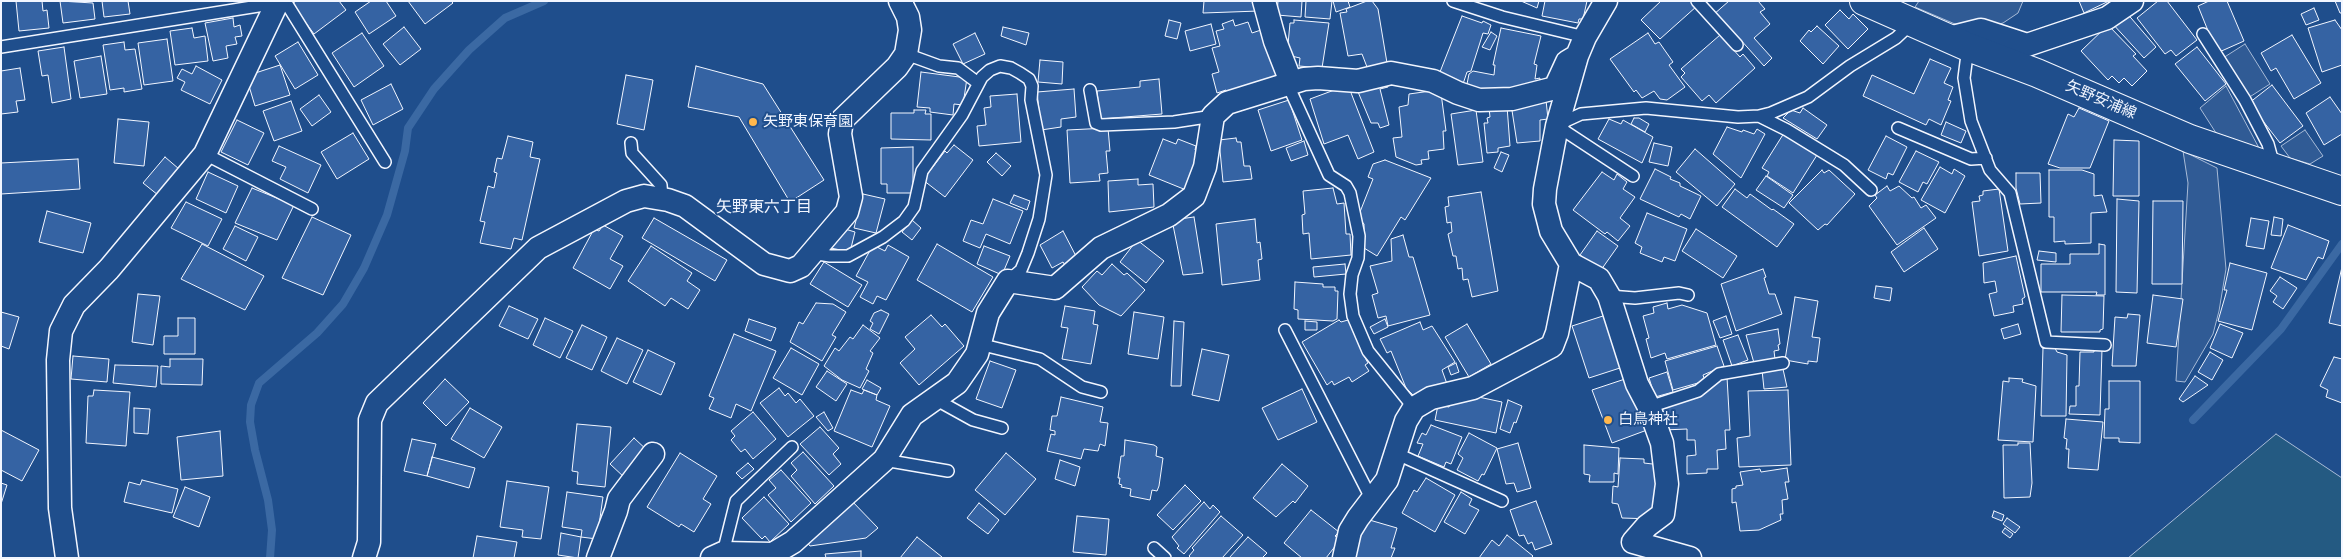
<!DOCTYPE html>
<html>
<head>
<meta charset="utf-8">
<style>
	body { margin:0 }
	#map { position:relative; width:2343px; height:559px; overflow:hidden; background:#1f4e8c; font-family:"PT Sans Narrow",sans-serif }
	canvas { display:block }
	.frame { position:absolute; inset:0; border:2px solid #f2f6ff; pointer-events:none }
</style>
</head>
<body>
<div id="map">
<canvas width="2343" height="559"></canvas>
<div class="frame"></div>
</div>
<script>
const g = document.querySelector('canvas').getContext('2d');
g.lineJoin = 'round';
function fillPath(path, color) { g.fillStyle = color; g.fill(path, 'evenodd'); }
const toPath = rows => new Path2D(rows.map(r => 'M' + r).join(''));
function strokePath(path, color, width, dash) { g.strokeStyle = color; g.lineWidth = width; g.lineCap = dash ? 'butt' : 'round'; g.setLineDash(dash || []); g.stroke(path); }
function write(font, color, halo, rows, align = 'center') {
  g.font = font + ' "PT Sans Narrow","Noto Sans JP",sans-serif'; g.lineWidth = 4; g.setLineDash([]); g.textBaseline = 'middle'; g.strokeStyle = halo; g.fillStyle = color; for (const [text, x, y, turn = 0] of rows) {
    g.save(); g.translate(x, y); g.rotate((+turn || 0) * Math.PI / 180); g.textAlign = isNaN(turn) ? turn : align; if (halo) g.strokeText(text, 0, 0); g.fillText(text, 0, 0); g.restore();
  }
}
const green = toPath([
	[2276,434,2342,478,2342,558,2128,558,2276,434]
]);
fillPath(green, '#245a82');
strokePath(green, '#a8bbd7', 1);
const parking = toPath([
	[1919,1,2023,1,2018,13,2003,23,1993,26,1955,24,1915,7,1919,1],
	[2245,44,2270,84,2248,98,2223,58,2245,44],
	[2226,86,2259,148,2216,133,2200,108,2226,86],
	[2305,130,2323,156,2310,164,2290,158,2281,146,2305,130],
	[2183,151,2217,168,2226,269,2219,311,2213,334,2185,382,2176,381,2188,183,2183,151]
]);
fillPath(parking, '#305b95');
strokePath(parking, '#a8bbd7', 1);
strokePath(toPath([
	[2193,420,2281,329,2342,244],
	[270,558,272,530,268,500,255,450,250,422,251,405,259,383,317,333,343,304,364,268,387,215,405,151,408,128,434,89,469,50,505,18,544,1]
]), '#3b69a3', 8);
const building = toPath([
	[16,1,42,1,43,11,47,10,49,28,19,31,16,1],
	[60,1,93,3,95,19,63,23,60,1],
	[102,1,128,1,130,14,104,17,102,1],
	[296,1,339,1,346,10,314,34,292,4,296,1],
	[371,1,386,1,396,16,369,34,355,12,371,1],
	[408,1,451,1,453,3,425,24,408,1],
	[1204,1,1259,1,1259,11,1203,13,1204,1],
	[1278,1,1302,1,1301,17,1277,15,1278,1],
	[1306,1,1332,1,1330,19,1305,17,1306,1],
	[1333,1,1348,1,1350,7,1336,12,1333,1],
	[1367,1,1372,1,1378,9,1387,63,1367,67,1362,54,1348,56,1340,13,1347,12,1346,9,1367,1],
	[1521,1,1539,1,1537,8,1521,1],
	[1545,1,1587,1,1583,19,1579,19,1578,23,1542,16,1545,1],
	[1661,1,1693,1,1697,6,1660,39,1641,20,1661,1],
	[1729,1,1758,1,1765,9,1760,12,1770,24,1754,38,1772,58,1764,66,1739,38,1737,41,1713,15,1729,1],
	[2079,1,2109,1,2084,13,2079,1],
	[2158,1,2167,1,2197,40,2176,56,2171,50,2165,54,2137,18,2158,1],
	[2209,1,2227,1,2244,41,2217,53,2198,6,2209,1],
	[2335,1,2342,1,2342,13,2340,13,2335,1],
	[2314,8,2319,20,2306,25,2301,14,2314,8],
	[1840,10,1849,19,1853,14,1868,29,1848,49,1825,25,1840,10],
	[2125,11,2156,47,2144,58,2111,22,2125,11],
	[1462,16,1482,23,1483,21,1491,25,1488,34,1483,33,1471,71,1467,72,1463,84,1438,77,1462,16],
	[233,18,234,27,240,25,242,36,235,37,237,44,226,46,228,58,213,61,205,23,233,18],
	[1169,20,1181,23,1177,39,1165,36,1169,20],
	[1233,20,1235,26,1248,22,1252,33,1264,29,1280,83,1228,98,1226,90,1217,93,1212,74,1219,72,1212,48,1220,46,1216,31,1224,29,1222,24,1233,20],
	[1294,20,1329,23,1322,68,1299,66,1300,58,1287,55,1290,23,1294,23,1294,20],
	[2335,20,2342,30,2342,65,2322,72,2308,28,2335,20],
	[1211,24,1216,44,1190,51,1185,31,1211,24],
	[2108,25,2136,54,2133,56,2147,71,2132,86,2124,78,2119,83,2112,76,2108,80,2081,51,2108,25],
	[1817,26,1839,46,1823,64,1800,41,1809,30,1811,32,1817,26],
	[404,27,421,49,400,65,383,44,404,27],
	[1003,27,1029,33,1026,45,1001,36,1003,27],
	[192,28,194,38,205,36,208,61,175,65,170,31,192,28],
	[1501,28,1541,36,1534,64,1537,65,1535,79,1540,78,1539,84,1505,93,1466,89,1469,74,1473,71,1494,75,1495,65,1493,65,1501,28],
	[1491,32,1497,36,1490,50,1482,47,1491,32],
	[362,33,384,66,354,87,332,53,362,33],
	[975,33,985,54,963,64,953,44,975,33],
	[1648,33,1655,44,1659,42,1673,62,1669,65,1685,87,1667,100,1660,99,1654,91,1642,98,1636,90,1634,92,1610,59,1648,33],
	[1720,35,1740,57,1743,54,1755,68,1716,103,1709,95,1702,101,1681,77,1685,73,1681,69,1720,35],
	[2292,35,2321,83,2294,99,2276,68,2271,71,2261,53,2292,35],
	[167,39,173,81,144,85,138,43,167,39],
	[124,42,125,50,135,49,142,89,124,92,124,88,110,90,103,45,124,42],
	[298,42,318,75,295,89,275,56,298,42],
	[64,47,71,99,52,103,48,75,42,76,38,51,64,47],
	[2197,47,2226,84,2205,101,2175,64,2197,47],
	[101,56,107,94,80,98,74,61,101,56],
	[1930,59,1951,68,1944,83,1953,87,1948,100,1951,101,1941,125,1929,119,1926,125,1863,96,1872,75,1914,94,1930,59],
	[1040,60,1063,62,1062,84,1038,82,1040,60],
	[280,65,290,95,255,106,246,76,280,65],
	[196,66,222,80,210,104,181,90,185,82,177,78,182,69,192,74,196,66],
	[696,66,763,84,824,180,790,202,739,117,688,107,696,66],
	[20,68,25,100,16,101,18,112,1,114,1,71,20,68],
	[921,72,967,78,963,105,954,104,953,115,930,112,930,108,917,107,921,72],
	[626,75,653,80,644,130,617,124,626,75],
	[1159,79,1162,114,1100,119,1097,91,1140,87,1140,81,1159,79],
	[1386,80,1388,87,1380,89,1389,125,1380,128,1378,123,1371,123,1356,87,1386,80],
	[391,84,403,109,373,125,361,100,391,84],
	[1348,85,1374,152,1358,159,1348,135,1324,144,1310,99,1348,85],
	[2272,85,2303,126,2280,143,2249,103,2272,85],
	[1074,89,1076,117,1061,119,1061,127,1041,130,1037,92,1074,89],
	[1438,90,1441,93,1446,131,1443,131,1444,149,1428,151,1429,159,1421,160,1422,164,1416,165,1396,157,1393,138,1402,137,1399,107,1408,105,1409,94,1438,90],
	[1017,94,1021,142,979,146,977,126,986,125,984,108,991,107,990,96,1017,94],
	[319,95,331,112,312,126,300,109,319,95],
	[2330,97,2342,114,2342,134,2324,145,2306,113,2330,97],
	[1289,100,1302,140,1271,151,1258,110,1289,100],
	[1546,100,1548,119,1540,120,1540,141,1517,143,1511,104,1546,100],
	[291,101,302,131,274,141,263,111,291,101],
	[1507,106,1510,146,1498,148,1498,152,1487,153,1484,123,1488,123,1487,118,1490,117,1489,108,1507,106],
	[1803,108,1827,125,1817,139,1783,118,1791,110,1800,113,1803,108],
	[2079,108,2109,121,2090,168,2060,168,2048,164,2068,114,2074,117,2079,108],
	[914,110,926,110,925,114,931,114,931,140,891,139,891,113,914,113,914,110],
	[1476,110,1483,162,1458,165,1451,114,1476,110],
	[1634,118,1639,118,1649,124,1645,132,1631,124,1634,118],
	[118,119,149,122,144,166,114,163,118,119],
	[1609,119,1621,124,1623,120,1653,137,1642,163,1598,139,1609,119],
	[237,120,264,133,248,165,221,152,237,120],
	[1946,122,1966,131,1961,143,1941,135,1946,122],
	[1727,127,1742,132,1743,130,1754,134,1757,129,1765,134,1741,178,1713,154,1727,127],
	[1108,128,1110,151,1106,151,1108,173,1099,174,1100,181,1070,183,1067,130,1108,128],
	[353,133,369,159,337,179,321,152,353,133],
	[1784,133,1817,155,1793,193,1767,176,1769,172,1762,168,1784,133],
	[508,136,533,142,530,157,540,159,522,240,514,238,511,249,480,243,485,222,480,221,488,186,494,188,497,173,494,172,497,158,502,159,508,136],
	[1886,136,1907,147,1893,175,1888,173,1886,179,1868,170,1886,136],
	[1236,138,1237,142,1241,142,1244,166,1250,166,1252,179,1223,182,1219,140,1236,138],
	[1163,139,1176,144,1178,139,1196,146,1195,150,1200,152,1186,190,1149,175,1163,139],
	[2114,140,2139,141,2139,196,2113,196,2114,140],
	[1304,141,1308,155,1291,161,1286,148,1304,141],
	[1654,143,1672,147,1668,166,1649,162,1654,143],
	[954,145,973,160,945,197,923,180,945,151,947,153,954,145],
	[279,146,321,165,308,193,280,179,286,167,272,161,279,146],
	[913,147,913,193,887,193,887,184,881,184,881,148,913,147],
	[1695,149,1735,184,1717,206,1676,172,1695,149],
	[1916,151,1939,162,1927,184,1923,182,1918,192,1899,182,1916,151],
	[1501,152,1509,155,1502,172,1494,168,1501,152],
	[996,153,1011,166,1002,176,987,162,996,153],
	[165,157,179,169,158,195,143,183,165,157],
	[78,159,80,189,1,194,1,163,78,159],
	[1385,160,1431,178,1405,220,1401,217,1377,256,1364,248,1364,224,1358,217,1373,179,1368,177,1373,164,1385,160],
	[1940,167,1952,174,1954,169,1965,176,1945,213,1921,200,1940,167],
	[1655,169,1671,177,1670,179,1680,183,1680,186,1701,196,1690,219,1681,214,1679,217,1640,199,1655,169],
	[1822,170,1824,173,1829,170,1855,194,1827,225,1825,224,1818,230,1789,203,1822,170],
	[2049,170,2082,170,2094,174,2094,196,2102,195,2107,212,2091,213,2091,243,2065,244,2065,241,2054,242,2054,217,2049,217,2049,170],
	[208,172,238,186,226,213,196,199,208,172],
	[1602,172,1614,180,1617,174,1627,182,1623,189,1635,197,1620,218,1630,226,1618,241,1607,232,1605,234,1573,210,1602,172],
	[2016,173,2040,173,2041,203,2020,204,2016,188,2016,173],
	[1766,176,1793,195,1784,208,1756,190,1766,176],
	[1138,179,1138,185,1153,184,1154,207,1109,212,1108,181,1138,179],
	[1887,186,1890,191,1899,186,1912,198,1914,197,1921,208,1926,205,1936,218,1897,245,1869,206,1877,198,1875,195,1887,186],
	[252,188,294,205,277,240,235,223,252,188],
	[1333,188,1337,204,1344,203,1346,234,1350,234,1351,255,1311,259,1309,233,1303,234,1302,215,1305,214,1303,191,1333,188],
	[1735,189,1747,198,1750,194,1772,210,1773,209,1794,224,1777,247,1722,207,1735,189],
	[1999,189,2008,251,1979,256,1972,202,1980,201,1979,196,1983,195,1983,191,1999,189],
	[1481,192,1498,291,1472,297,1468,279,1463,280,1462,268,1458,269,1456,256,1453,256,1448,234,1452,232,1451,222,1447,223,1445,207,1449,206,1448,197,1481,192],
	[863,194,885,199,876,233,854,228,863,194],
	[1014,195,1030,201,1027,210,1010,203,1014,195],
	[993,199,1023,211,1010,244,986,234,980,248,963,241,971,220,983,224,993,199],
	[2117,199,2139,201,2137,293,2116,292,2117,199],
	[2153,201,2183,201,2182,284,2152,284,2153,201],
	[186,202,222,219,208,246,171,228,186,202],
	[47,211,91,223,83,253,39,242,47,211],
	[1647,213,1687,229,1675,261,1664,257,1662,262,1640,253,1642,247,1635,243,1647,213],
	[312,217,351,235,323,295,282,278,312,217],
	[1194,217,1203,273,1183,275,1172,220,1194,217],
	[2274,217,2283,219,2281,236,2271,235,2274,217],
	[654,218,727,260,715,281,642,238,654,218],
	[2251,218,2269,221,2264,249,2246,246,2251,218],
	[1255,219,1257,243,1260,242,1262,259,1258,260,1260,280,1222,285,1216,224,1255,219],
	[912,220,921,228,912,240,902,232,912,220],
	[603,225,623,236,610,259,623,266,610,289,573,268,594,229,599,231,603,225],
	[2288,225,2329,241,2323,259,2318,257,2306,280,2271,268,2288,225],
	[235,226,258,237,246,261,223,249,235,226],
	[1924,228,1938,249,1904,272,1891,252,1924,228],
	[845,229,855,232,850,252,826,247,845,229],
	[1696,229,1737,256,1723,278,1682,251,1696,229],
	[1063,231,1078,260,1066,267,1063,262,1052,268,1040,245,1063,231],
	[1597,231,1618,246,1601,270,1580,255,1597,231],
	[1403,235,1409,257,1413,257,1430,315,1388,326,1386,316,1378,318,1372,295,1378,293,1370,266,1392,261,1391,239,1403,235],
	[1137,240,1164,261,1146,283,1120,262,1137,240],
	[202,244,264,276,245,310,181,279,202,244],
	[937,244,993,277,972,312,917,280,937,244],
	[2099,244,2105,245,2105,295,2096,295,2097,292,2041,292,2041,264,2070,264,2070,254,2099,254,2099,244],
	[873,245,885,251,888,245,909,257,886,300,877,296,873,304,860,297,868,282,856,276,873,245],
	[651,246,692,273,687,281,700,290,688,309,671,298,665,306,628,281,651,246],
	[984,246,1010,256,1002,275,977,264,984,246],
	[2039,251,2056,253,2056,262,2037,260,2039,251],
	[2016,256,2025,297,2022,299,2023,304,2013,306,2014,312,1994,316,1989,294,1997,292,1995,281,1984,283,1983,263,2016,256],
	[824,262,862,285,848,307,810,284,824,262],
	[2230,263,2267,273,2252,330,2218,321,2227,290,2224,290,2230,263],
	[1112,264,1124,275,1127,273,1145,290,1121,316,1099,305,1082,287,1097,271,1102,275,1112,264],
	[1345,264,1346,274,1314,277,1313,267,1345,264],
	[2342,267,2342,326,2329,323,2342,267],
	[1763,269,1766,277,1764,278,1769,294,1775,294,1782,314,1736,331,1721,284,1763,269],
	[2280,277,2297,288,2283,309,2273,302,2277,296,2270,291,2280,277],
	[1295,282,1323,284,1323,287,1335,287,1335,291,1338,291,1337,319,1333,321,1298,319,1298,310,1294,309,1295,282],
	[1876,286,1892,288,1890,301,1874,298,1876,286],
	[138,294,160,296,153,345,132,342,138,294],
	[2062,295,2104,296,2103,329,2100,330,2100,332,2061,332,2062,295],
	[2153,295,2183,299,2176,347,2147,343,2153,295],
	[1795,297,1818,301,1812,337,1820,338,1817,362,1808,361,1808,364,1785,360,1795,297],
	[816,303,833,304,846,312,832,335,836,337,822,361,790,342,799,322,803,324,816,303],
	[1667,303,1668,309,1682,305,1707,313,1716,345,1667,359,1665,353,1651,358,1646,339,1649,338,1643,316,1654,313,1653,307,1667,303],
	[509,306,538,319,528,339,499,326,509,306],
	[1065,306,1095,311,1093,324,1098,325,1091,364,1062,359,1068,328,1061,327,1065,306],
	[881,310,889,314,879,334,870,329,873,323,870,321,874,313,881,310],
	[1,312,19,317,9,349,1,346,1,312],
	[1134,312,1164,317,1158,359,1128,354,1134,312],
	[2128,314,2140,315,2136,366,2112,366,2115,317,2127,318,2128,314],
	[931,315,942,327,945,324,964,346,919,385,900,363,915,349,905,337,931,315],
	[1606,315,1623,367,1589,378,1572,326,1606,315],
	[1726,316,1732,334,1720,338,1713,321,1726,316],
	[178,318,195,318,195,354,164,354,164,336,178,336,178,318],
	[545,318,573,331,560,358,533,345,545,318],
	[749,319,776,328,771,341,745,331,749,319],
	[1385,319,1388,327,1374,334,1370,327,1385,319],
	[1339,320,1341,322,1348,320,1357,335,1365,352,1363,354,1368,363,1365,365,1369,371,1352,382,1349,377,1334,385,1332,381,1327,385,1302,342,1339,320],
	[1174,321,1184,322,1181,386,1171,386,1174,321],
	[1305,321,1317,322,1317,330,1305,330,1305,321],
	[1420,322,1423,330,1432,326,1455,362,1442,370,1447,384,1415,397,1406,388,1391,351,1387,353,1380,339,1420,322],
	[1467,324,1491,364,1469,377,1445,337,1467,324],
	[2018,324,2021,334,2004,339,2001,329,2018,324],
	[2220,324,2243,333,2232,358,2210,348,2220,324],
	[582,325,607,337,592,370,566,358,582,325],
	[863,325,880,338,870,351,873,353,866,369,869,371,860,388,842,380,824,366,835,348,839,351,850,337,853,339,863,325],
	[1778,329,1780,344,1778,345,1779,350,1774,351,1775,359,1754,363,1746,335,1778,329],
	[734,334,776,351,751,411,736,404,731,418,709,409,714,398,709,396,734,334],
	[1738,335,1748,360,1732,366,1723,340,1738,335],
	[617,338,643,350,627,384,601,371,617,338],
	[1717,346,1724,366,1703,375,1705,381,1673,390,1665,361,1717,346],
	[791,348,819,364,802,395,773,378,791,348],
	[2043,348,2055,348,2057,352,2067,355,2066,416,2041,416,2043,348],
	[1202,349,1229,355,1219,401,1192,395,1202,349],
	[2094,349,2102,349,2100,415,2069,414,2070,406,2076,406,2076,386,2079,386,2080,352,2094,352,2094,349],
	[648,350,675,363,661,395,633,382,648,350],
	[2210,352,2223,360,2212,380,2198,372,2210,352],
	[73,356,109,359,107,382,71,379,73,356],
	[2334,357,2342,359,2342,403,2326,397,2328,390,2320,386,2334,357],
	[170,359,203,359,202,385,161,384,161,366,170,367,170,359],
	[990,361,1016,370,1002,408,976,399,990,361],
	[1456,363,1459,372,1451,375,1448,367,1456,363],
	[115,365,158,366,156,387,113,383,115,365],
	[1783,369,1787,387,1764,389,1762,370,1783,369],
	[827,371,847,384,836,401,816,387,827,371],
	[1667,372,1673,392,1655,397,1649,378,1667,372],
	[2195,376,2208,385,2183,402,2179,399,2195,376],
	[1722,377,1727,377,1730,430,1725,430,1726,449,1717,450,1718,469,1707,469,1707,473,1687,474,1687,456,1696,455,1695,440,1687,440,1687,429,1663,430,1660,406,1722,377],
	[1628,378,1647,430,1612,443,1592,390,1628,378],
	[2009,378,2023,379,2022,382,2036,386,2033,442,1998,440,2003,381,2009,382,2009,378],
	[445,379,469,402,446,426,423,403,445,379],
	[867,380,881,388,877,395,862,389,867,380],
	[2109,381,2140,381,2140,443,2119,442,2119,438,2104,438,2105,409,2109,409,2109,381],
	[779,388,785,396,788,393,796,403,800,399,814,416,788,437,760,403,779,388],
	[1302,389,1317,422,1278,440,1262,408,1302,389],
	[94,390,130,392,126,446,86,443,88,396,93,396,94,390],
	[851,390,862,394,864,390,877,395,876,400,890,406,872,447,834,431,851,390],
	[1788,390,1791,465,1739,467,1737,438,1750,436,1748,391,1788,390],
	[1469,395,1502,402,1496,433,1435,420,1438,405,1449,407,1450,400,1469,395],
	[1061,397,1103,407,1100,422,1108,423,1105,446,1100,444,1098,451,1084,449,1081,459,1047,451,1051,434,1055,435,1055,431,1050,430,1052,416,1057,416,1061,397],
	[1508,400,1522,406,1516,423,1514,422,1510,433,1500,429,1508,400],
	[134,408,150,409,148,434,134,433,134,408],
	[470,408,502,427,484,458,451,439,470,408],
	[753,412,776,439,753,459,745,449,741,452,731,440,735,436,731,431,753,412],
	[824,412,833,428,828,431,816,417,824,412],
	[2066,419,2103,422,2098,470,2068,468,2069,449,2066,449,2067,439,2064,438,2066,419],
	[577,424,611,427,605,487,577,484,578,472,572,471,577,424],
	[1431,425,1462,437,1451,464,1446,462,1444,467,1418,456,1423,444,1417,443,1422,433,1426,435,1431,425],
	[820,427,839,448,833,454,841,464,829,475,800,444,820,427],
	[1,430,39,450,22,481,1,470,1,430],
	[220,431,223,476,181,480,177,437,220,431],
	[1469,433,1497,448,1484,475,1482,474,1478,481,1457,470,1463,458,1458,454,1469,433],
	[634,438,649,452,625,478,610,464,634,438],
	[412,439,436,444,427,476,404,471,412,439],
	[1125,440,1154,445,1157,447,1156,456,1163,458,1159,486,1157,491,1152,490,1150,500,1130,496,1131,489,1121,487,1122,485,1119,484,1120,478,1118,478,1121,456,1124,456,1125,440],
	[1518,443,1531,488,1517,492,1514,483,1506,484,1497,449,1518,443],
	[2018,443,2030,443,2032,483,2030,497,2004,498,2003,445,2018,445,2018,443],
	[1584,445,1619,448,1618,474,1614,473,1614,482,1589,482,1590,475,1584,474,1584,445],
	[803,452,834,486,815,504,791,476,797,470,791,463,803,452],
	[680,453,717,476,703,499,711,504,694,532,681,524,679,527,647,507,680,453],
	[1006,453,1036,479,1005,515,975,490,1006,453],
	[432,457,475,468,469,488,427,476,432,457],
	[1620,458,1644,459,1644,463,1661,465,1653,519,1622,518,1618,504,1612,503,1613,486,1618,487,1620,458],
	[1060,460,1080,467,1075,486,1055,479,1060,460],
	[748,463,754,469,742,479,736,473,748,463],
	[1282,464,1308,486,1295,503,1293,501,1276,517,1253,498,1282,464],
	[1787,468,1789,482,1785,482,1788,499,1782,500,1783,514,1780,514,1781,520,1759,530,1740,531,1736,502,1732,503,1732,489,1736,488,1736,486,1743,485,1740,472,1760,469,1761,472,1787,468],
	[781,470,811,503,791,522,768,495,776,488,769,480,781,470],
	[1426,478,1455,495,1435,532,1402,513,1414,490,1417,492,1426,478],
	[142,480,178,489,172,513,124,502,129,482,140,485,142,480],
	[507,481,549,487,541,539,522,537,523,530,500,527,507,481],
	[1,483,7,485,1,504,1,483],
	[1185,485,1201,501,1173,530,1157,515,1185,485],
	[185,487,210,497,199,527,173,517,185,487],
	[567,492,603,497,597,539,581,537,582,530,562,527,567,492],
	[1461,492,1472,499,1469,505,1479,510,1465,534,1444,522,1461,492],
	[764,497,789,524,770,542,765,536,762,539,742,518,764,497],
	[849,498,878,528,866,538,810,546,803,537,849,498],
	[1536,501,1552,544,1535,550,1532,542,1528,544,1524,535,1519,536,1510,510,1536,501],
	[1204,502,1210,509,1213,505,1220,512,1184,554,1177,548,1179,546,1172,537,1204,502],
	[979,503,999,520,988,534,967,518,979,503],
	[1311,510,1339,532,1335,536,1340,540,1326,558,1302,558,1284,543,1311,510],
	[1994,511,2004,515,2002,521,1992,517,1994,511],
	[1077,516,1109,519,1106,555,1073,552,1077,516],
	[1221,516,1243,535,1222,558,1191,558,1189,556,1194,550,1192,548,1221,516],
	[2007,518,2020,527,2015,533,2003,524,2007,518],
	[1366,519,1397,528,1391,548,1395,548,1391,558,1354,558,1366,519],
	[2005,528,2013,534,2010,538,2002,532,2005,528],
	[561,533,581,537,578,558,558,555,561,533],
	[1507,535,1533,556,1531,558,1479,558,1492,540,1499,546,1507,535],
	[477,536,517,542,514,558,473,558,477,536],
	[917,537,942,557,941,558,900,558,917,537],
	[1248,537,1267,553,1262,558,1229,558,1248,537],
	[861,551,861,558,826,558,825,554,861,551]
]);
fillPath(building, '#3563a3');
strokePath(building, '#f2f6ff', 1);
const lane = toPath([
	[285,1,385,162],
	[1453,1,1502,17,1585,37],
	[1697,1,1737,45],
	[2203,34,2245,100,2268,144,2274,166],
	[1,47,277,3],
	[1968,47,1964,78,1971,121,1990,170,2010,193,2046,342,2105,345],
	[906,54,939,66,958,68,978,83],
	[1287,83,1329,175,1346,186,1350,193,1359,236,1358,258,1352,275,1350,294,1353,316,1368,351,1414,408],
	[1090,90,1096,123,1101,125,1174,122,1213,116],
	[1759,116,1787,130,1844,165,1871,190],
	[1557,125,1581,114,1646,108,1738,117,1759,116,1771,113,1808,97,1850,66,1896,38,1912,23],
	[1557,126,1633,176],
	[1898,128,1971,159,1986,158],
	[631,143,632,153,661,185,662,199],
	[205,154,312,209],
	[812,253,830,256,848,256,883,237,904,221,914,207,922,171,962,115,982,77,990,70,1000,66,1011,68,1020,73,1029,79,1032,86,1031,100,1046,175,1039,219,1028,253,1021,270,1008,281],
	[1609,296,1635,298,1679,293,1688,295],
	[1285,330,1372,500],
	[979,344,1040,359,1082,387,1101,392],
	[935,399,973,420,1002,428],
	[1649,407,1698,391,1719,374,1783,363],
	[1395,453,1502,501],
	[884,460,948,471],
	[1154,548,1165,558],
	[723,553,736,501,792,447]
]);
const street = toPath([
	[1264,1,1275,41,1291,82],
	[1949,38,1981,30,2027,45,2107,18,2132,1],
	[1571,264,1599,279,1609,296,1637,384,1649,407,1662,443,1667,484,1663,514,1647,526,1633,542,1690,558],
	[67,558,60,508,58,360,61,331,74,305,109,269,205,154,278,1],
	[364,558,369,542,370,420,377,403,538,248,626,201,644,196,668,200,685,206,764,264,790,271,801,266,847,212,851,197,840,134,842,120,897,67,906,54,910,30,908,17,900,1],
	[598,558,616,511,619,499,653,454],
	[712,558,723,553,773,554,793,542,884,460,912,415,957,383,977,354,988,313,1008,281,1055,288,1101,248,1169,215,1194,196,1205,167,1213,116,1227,103,1304,79,1318,78,1358,81,1391,73,1433,81,1458,93,1479,100,1512,99,1555,88,1567,62,1577,56],
	[1344,558,1350,531,1358,518,1387,480,1406,421,1414,408,1431,398,1473,388,1552,346,1557,333,1571,264,1551,231,1544,204,1545,189,1557,126,1577,56,1585,37,1606,1]
]);
const primary = toPath([
	[1864,1,1968,47,2037,73,2190,139,2342,191]
]);
strokePath(lane, '#f2f6ff', 14);
strokePath(street, '#f2f6ff', 25);
strokePath(primary, '#f2f6ff', 30);
strokePath(lane, '#1f4e8c', 11);
strokePath(street, '#1f4e8c', 22);
strokePath(primary, '#1f4e8c', 28);
for (const [x, y, r, color] of [
	[753,122,5,"#ffb74d"],
	[1608,420,5,"#ffb74d"]
]) { const dot = new Path2D(); dot.arc(x, y, r, 0, 2 * Math.PI); g.fillStyle = color; g.fill(dot); strokePath(dot, '#1f4e8c', 2); }
write('15px', '#f2f6ff', '#1f4e8c', [
	["矢野安浦線",2101,100,23]
]);
write('15px', '#f2f6ff', '#1f4e8c', [
	["矢野東保育園",763,122],
	["白鳥神社",1618,420]
], 'left');
write('16px', '#f2f6ff', '#1f4e8c', [
	["矢野東六丁目",764,207]
]);
</script>
</body>
</html>
